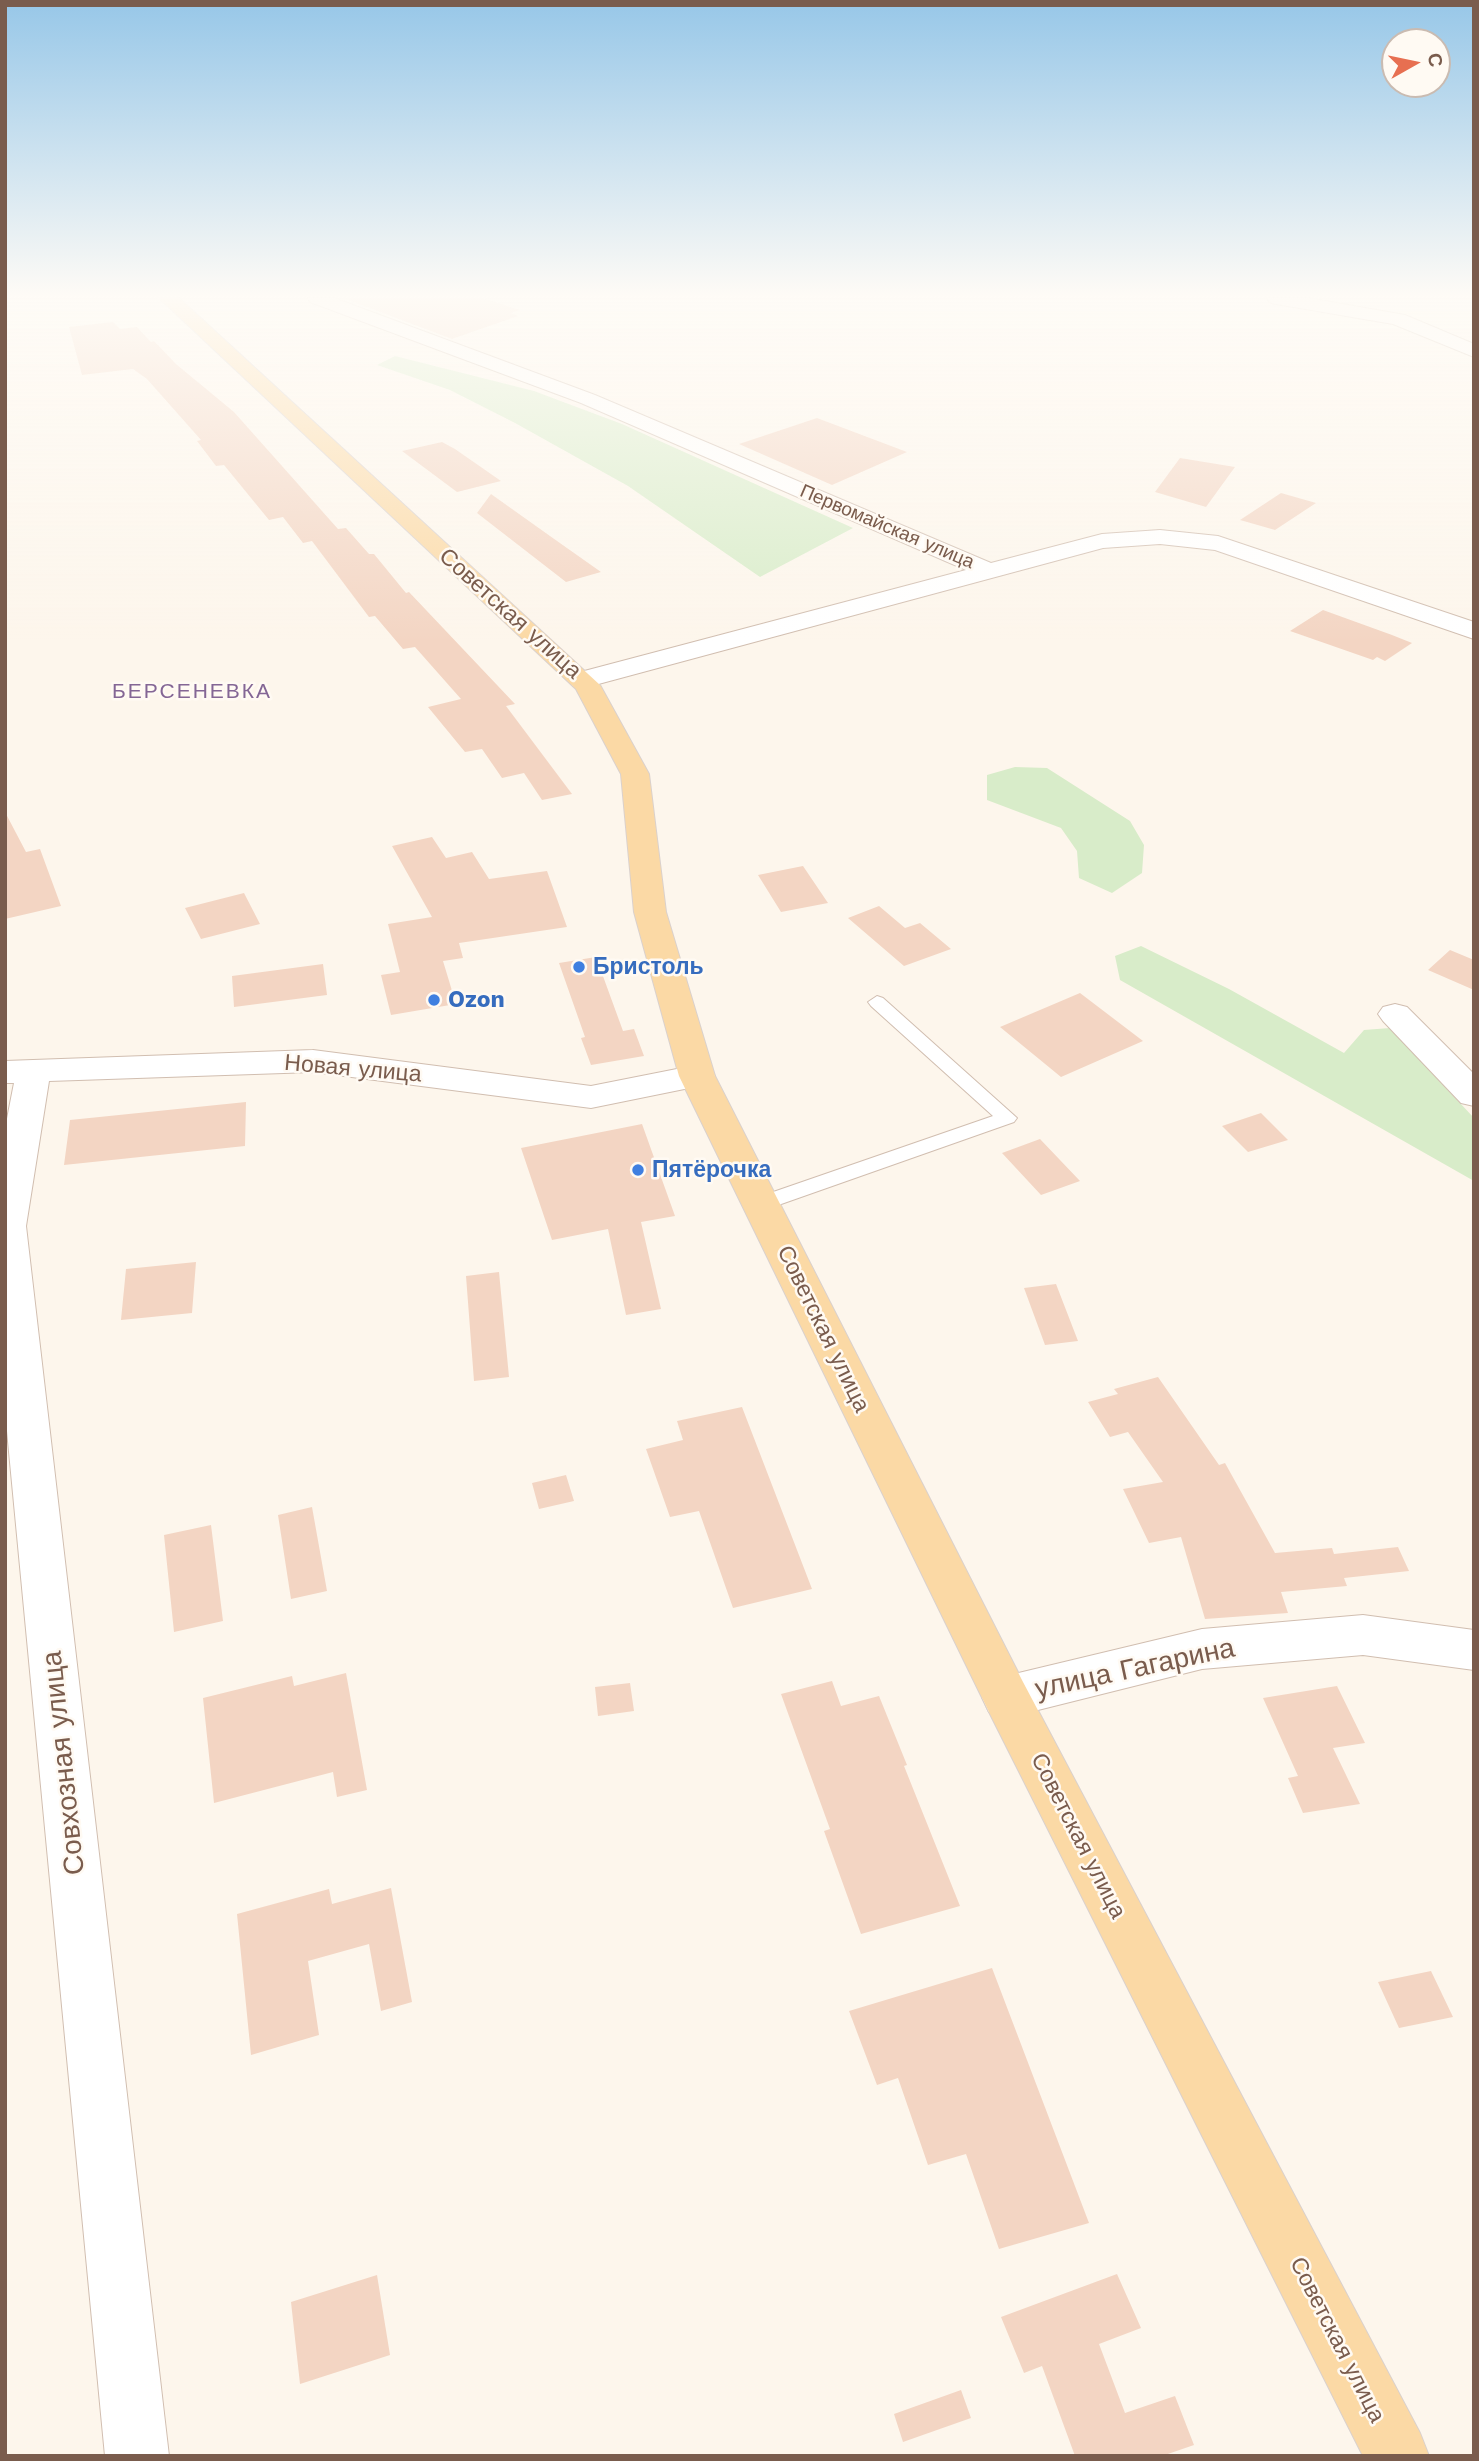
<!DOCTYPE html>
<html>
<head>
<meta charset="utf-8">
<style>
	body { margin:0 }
	#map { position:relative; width:1479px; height:2461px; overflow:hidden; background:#fdf6ec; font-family:"Work Sans",sans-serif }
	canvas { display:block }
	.frame { position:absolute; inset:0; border:7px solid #7a5c4d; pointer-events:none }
	.north { position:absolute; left:1381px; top:28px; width:70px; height:70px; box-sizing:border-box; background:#fffaf3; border:2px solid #cabbb1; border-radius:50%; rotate:81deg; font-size:19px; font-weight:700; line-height:28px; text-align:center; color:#7a5c4d }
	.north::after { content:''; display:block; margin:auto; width:24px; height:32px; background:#e76f51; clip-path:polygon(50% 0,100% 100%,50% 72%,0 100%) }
</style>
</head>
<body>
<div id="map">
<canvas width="1479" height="2461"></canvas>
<div class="frame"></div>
<div class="north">С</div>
</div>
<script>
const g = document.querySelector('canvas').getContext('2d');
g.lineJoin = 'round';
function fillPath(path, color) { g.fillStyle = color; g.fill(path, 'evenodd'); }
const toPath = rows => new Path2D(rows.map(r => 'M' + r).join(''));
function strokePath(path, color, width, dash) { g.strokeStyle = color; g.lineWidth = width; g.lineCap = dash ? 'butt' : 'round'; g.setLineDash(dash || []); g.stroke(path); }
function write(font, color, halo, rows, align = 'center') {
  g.font = font + ' "Work Sans",sans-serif'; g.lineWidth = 5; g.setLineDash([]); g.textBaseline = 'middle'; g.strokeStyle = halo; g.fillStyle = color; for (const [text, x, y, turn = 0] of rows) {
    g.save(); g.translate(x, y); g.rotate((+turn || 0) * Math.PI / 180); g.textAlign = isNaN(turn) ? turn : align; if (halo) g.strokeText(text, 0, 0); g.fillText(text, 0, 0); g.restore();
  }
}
fillPath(toPath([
	[395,356,534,391,622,424,853,528,760,577,628,486,515,423,450,390,377,365],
	[1015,767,1047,768,1130,821,1144,845,1142,873,1112,893,1079,878,1077,851,1061,828,987,800,987,775],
	[1141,946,1229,989,1344,1053,1364,1030,1390,1028,1474,1118,1474,1181,1120,980,1115,956]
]), '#d8ecc9');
fillPath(toPath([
	[343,298,482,298,520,310,511,313,518,316,452,339],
	[113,322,120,329,137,327,151,342,154,341,176,364,234,412,338,529,346,528,369,554,374,554,406,593,409,592,515,704,506,706,572,794,542,800,524,773,502,778,482,749,465,752,428,707,461,699,415,647,403,649,375,616,369,617,312,541,303,543,283,517,269,520,224,465,216,466,197,441,201,440,147,379,133,369,82,375,69,327],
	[817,418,907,452,832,485,739,444],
	[442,442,455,449,501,481,457,492,402,451],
	[1180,458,1235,467,1206,507,1155,492],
	[1281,493,1316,503,1275,530,1240,520],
	[491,494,550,536,601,572,566,582,477,513],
	[1323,610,1392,635,1412,643,1385,661,1377,657,1373,660,1290,631],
	[5,812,26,852,40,849,61,906,5,919],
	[432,837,446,858,472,852,489,879,547,871,567,927,459,943,463,958,443,961,456,1004,391,1015,381,975,400,972,388,924,432,917,392,846],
	[803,866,828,903,781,912,758,875],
	[244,893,260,924,201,939,185,908],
	[879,906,905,928,920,923,951,949,904,966,848,918],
	[1450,950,1474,960,1474,990,1428,970],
	[596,957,623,1031,634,1029,644,1056,591,1065,581,1038,585,1037,559,963],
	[323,964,327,995,234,1007,232,976],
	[1080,993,1143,1041,1061,1077,1000,1027],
	[246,1102,245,1146,64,1165,70,1120],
	[1261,1113,1288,1140,1248,1152,1222,1126],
	[642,1124,675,1216,641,1222,661,1309,626,1315,608,1229,552,1240,521,1148],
	[1040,1139,1080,1181,1041,1195,1002,1153],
	[196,1262,192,1313,121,1320,126,1269],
	[499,1272,509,1377,474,1381,466,1276],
	[1056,1284,1078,1341,1045,1345,1024,1288],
	[1158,1377,1219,1465,1225,1463,1275,1553,1332,1548,1334,1554,1398,1547,1409,1571,1344,1578,1347,1586,1281,1592,1288,1613,1205,1619,1181,1537,1149,1543,1123,1489,1163,1482,1128,1432,1110,1437,1088,1402,1118,1394,1114,1389],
	[742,1407,812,1589,733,1608,699,1511,670,1517,646,1449,683,1440,677,1421],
	[566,1475,574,1501,539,1509,532,1483],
	[312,1507,327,1591,291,1599,278,1515],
	[211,1525,223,1621,174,1632,164,1535],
	[346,1673,367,1790,337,1797,333,1772,214,1803,203,1698,292,1676,294,1686],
	[832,1681,841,1706,879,1696,907,1765,904,1766,960,1906,861,1934,824,1831,830,1829,781,1694],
	[630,1683,634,1711,598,1716,595,1687],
	[1337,1686,1365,1743,1333,1748,1360,1804,1303,1813,1288,1778,1298,1776,1263,1698],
	[391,1888,412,2002,381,2011,369,1944,308,1961,319,2035,251,2055,237,1914,329,1889,332,1904],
	[992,1968,1089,2223,999,2249,966,2154,928,2165,898,2078,877,2085,849,2011],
	[1431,1971,1453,2017,1399,2028,1378,1982],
	[1117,2274,1141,2328,1099,2344,1125,2413,1175,2396,1194,2445,1162,2456,1075,2456,1042,2366,1024,2373,1001,2317],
	[377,2275,390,2355,300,2384,291,2302],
	[961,2390,971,2418,903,2442,894,2414]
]), '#f3d5c3');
const lane = toPath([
	[877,996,883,998,1017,1118,1014,1122,767,1209,753,1209,750,1204,753,1199,993,1116,871,1006,868,1002,877,996]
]);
const street = toPath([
	[308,298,334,298,595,395,991,563,1102,534,1160,530,1218,536,1474,622,1474,639,1215,550,1160,544,1103,548,591,686,582,688,573,686,569,680,573,674,966,570,581,403,310,302,308,298],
	[1267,298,1308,298,1405,315,1474,344,1474,357,1393,324,1276,304,1269,302,1267,298],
	[1395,1004,1407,1007,1474,1074,1474,1106,1461,1103,1383,1021,1378,1014,1383,1007,1395,1004],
	[313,1050,591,1086,697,1065,709,1068,715,1076,709,1084,591,1108,313,1072,49,1081,26,1226,169,2456,105,2456,5,1410,5,1129,14,1083,5,1083,5,1061,313,1050],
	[1363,1615,1474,1630,1474,1670,1363,1655,1202,1669,1006,1718,989,1712,982,1697,989,1682,1006,1676,1202,1629,1363,1615]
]);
const primary = toPath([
	[159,298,179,298,600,685,649,774,666,912,715,1076,1023,1682,1420,2433,1429,2456,1363,2456,989,1712,679,1076,634,912,621,774,576,689,159,298]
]);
strokePath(lane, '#d1beb0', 2);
strokePath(street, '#d1beb0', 2);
strokePath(primary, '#dad1cd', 2);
fillPath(lane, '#fff');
fillPath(street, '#fff');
fillPath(primary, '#fbd9a5');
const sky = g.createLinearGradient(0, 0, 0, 642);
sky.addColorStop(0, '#97c7e8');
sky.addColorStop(0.46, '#fefbf6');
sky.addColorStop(1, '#fefbf600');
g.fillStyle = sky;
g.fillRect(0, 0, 1479, 642);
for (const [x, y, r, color] of [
	[579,967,7,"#3f7fe0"],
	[434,1000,7,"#3f7fe0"],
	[638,1170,7,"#3f7fe0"]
]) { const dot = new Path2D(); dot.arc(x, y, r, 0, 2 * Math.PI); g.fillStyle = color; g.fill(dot); strokePath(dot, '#fffaf3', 2.5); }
write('19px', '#7a5c4d', '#fffaf3', [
	["Первомайская улица",887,527,23]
]);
g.letterSpacing = '2px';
write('21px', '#846695', '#fffaf3', [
	["БЕРСЕНЕВКА",192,692]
]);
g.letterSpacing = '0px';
write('23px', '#7a5c4d', '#fffaf3', [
	["Советская улица",510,614,42],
	["Новая улица",353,1069,5],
	["Советская улица",823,1329,64],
	["Советская улица",1078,1836,63],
	["Советская улица",1337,2340,63]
]);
write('bold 23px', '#366cbe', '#fffaf3', [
	["Бристоль",593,967],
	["Ozon",448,1000],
	["Пятёрочка",652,1170]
], 'left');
write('28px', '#7a5c4d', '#fffaf3', [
	["улица Гагарина",1135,1669,-12],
	["Совхозная улица",64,1763,-96]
]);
</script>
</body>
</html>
